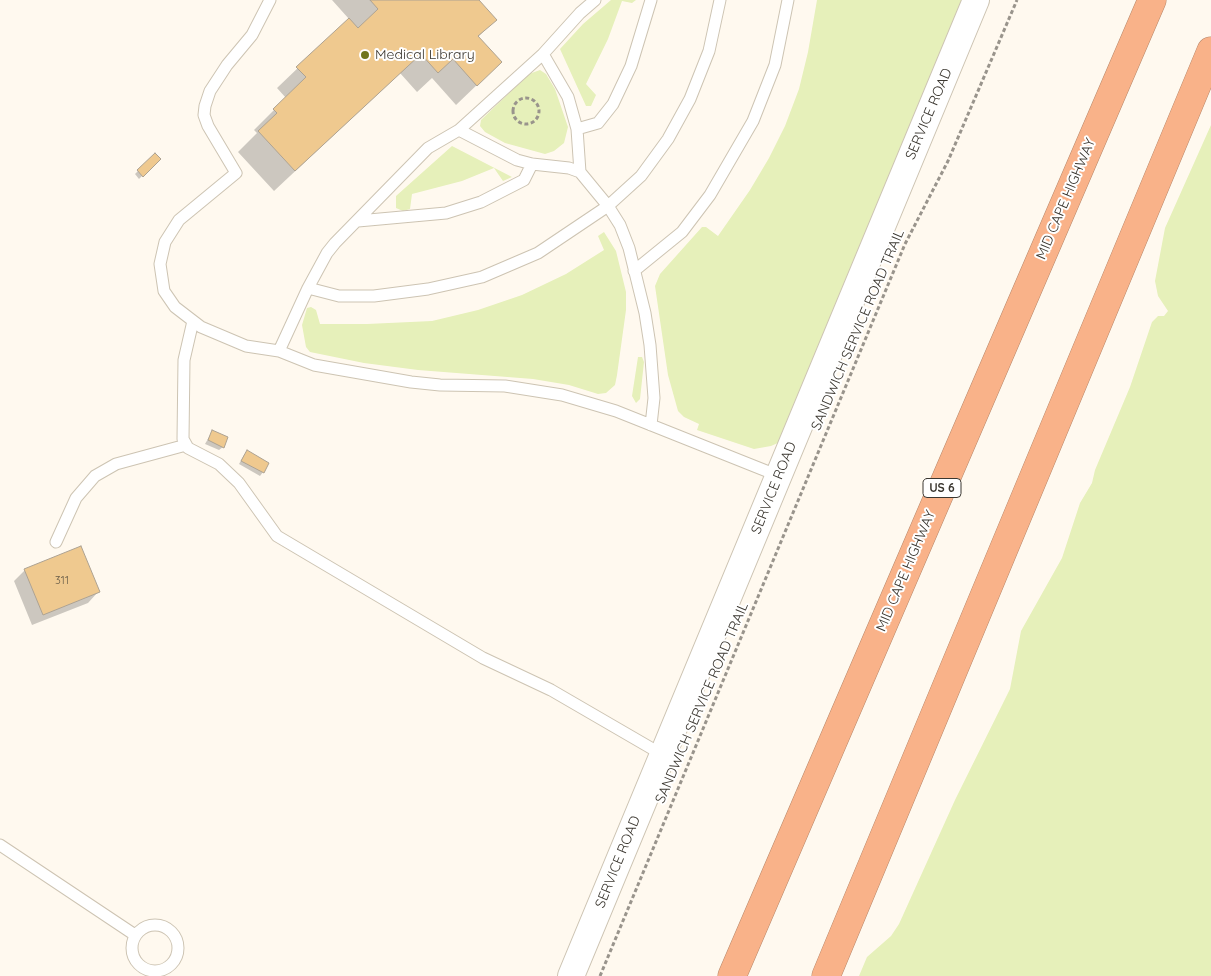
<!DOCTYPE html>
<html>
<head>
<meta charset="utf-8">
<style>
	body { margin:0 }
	canvas { display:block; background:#fff9ef }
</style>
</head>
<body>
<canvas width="1211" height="976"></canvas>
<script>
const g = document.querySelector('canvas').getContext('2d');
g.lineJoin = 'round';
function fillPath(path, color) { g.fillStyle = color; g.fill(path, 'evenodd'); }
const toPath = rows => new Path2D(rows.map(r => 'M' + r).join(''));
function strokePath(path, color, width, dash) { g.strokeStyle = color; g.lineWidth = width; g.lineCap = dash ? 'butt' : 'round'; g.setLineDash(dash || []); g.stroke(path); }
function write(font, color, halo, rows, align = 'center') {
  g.font = font + ' Quicksand,sans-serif'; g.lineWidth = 4; g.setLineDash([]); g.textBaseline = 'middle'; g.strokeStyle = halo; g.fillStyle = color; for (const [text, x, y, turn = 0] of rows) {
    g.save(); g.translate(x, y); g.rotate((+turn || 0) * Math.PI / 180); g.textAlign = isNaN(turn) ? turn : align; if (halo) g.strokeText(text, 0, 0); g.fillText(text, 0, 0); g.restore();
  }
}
fillPath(toPath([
	[611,0,636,0,632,3,622,1,608,39,586,84,596,95,591,106,586,106,560,49,583,24],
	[817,0,964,0,780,442,771,446,754,449,697,430,699,424,684,417,678,411,668,375,655,286,660,274,702,227,706,227,718,236,750,190,769,158,785,126,799,89,808,52],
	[540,70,546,74,555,89,568,127,564,143,554,151,545,154,505,143,485,132,480,126,481,120,529,74],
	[1211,125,1211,976,859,976,867,957,891,936,899,924,955,800,1010,689,1021,631,1062,558,1080,503,1092,483,1095,470,1130,387,1152,322,1158,316,1164,316,1168,311,1158,296,1155,281,1165,228],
	[452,146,512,177,503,181,494,168,462,181,412,194,410,209,403,211,396,208,396,196],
	[604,232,616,251,626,292,626,310,617,375,615,385,606,393,598,394,569,385,533,379,418,370,364,363,310,352,306,347,302,325,307,308,311,307,316,310,320,324,367,324,432,321,478,310,522,295,566,274,604,250,598,236],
	[638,357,642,357,644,362,640,399,636,403,632,396]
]), '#e6f0ba');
fillPath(toPath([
	[332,0,480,0,478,2,495,20,477,38,480,82,456,105,432,78,417,92,400,73,274,191,238,152,257,133,254,130,286,98,277,88,349,19],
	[155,154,159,159,139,179,135,174],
	[212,432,223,447,219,450,205,444],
	[244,455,263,472,260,476,239,464],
	[25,570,98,592,88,603,32,625,14,581]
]), '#0003');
const building = toPath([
	[370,0,479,0,497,20,478,36,502,62,477,86,453,59,438,73,421,54,295,171,258,131,277,113,273,109,306,77,296,67,349,18,358,28,378,9,370,0],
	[155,153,161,159,143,177,137,170,155,153],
	[212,430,228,437,224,448,208,440,212,430],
	[247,450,269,463,264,473,241,461,247,450],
	[81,546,100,592,43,615,24,569,81,546]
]);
fillPath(building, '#efc98f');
strokePath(building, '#ada292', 1);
const service = toPath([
	[270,0,252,35,227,65,210,91,205,106,204,115,208,126,236,173,179,220,165,242,160,264,164,291,175,307,201,327,246,346,279,351,314,365,411,382,440,385,505,386,562,395,616,411,779,476],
	[543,54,568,97,577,129,580,172,608,206,620,225,629,248,645,313,650,345,654,398,651,425],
	[577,129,598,123,613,104,631,66,651,0],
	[459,130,517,160,532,164,569,168,580,172],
	[358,221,446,213,481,202,524,180,532,164],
	[634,271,682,232,710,195,753,121,775,65,788,0],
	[308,288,339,296,374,296,428,289,482,277,538,253,608,206,641,176,668,139,690,99,709,51,720,0],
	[193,321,184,360,183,439,188,448,219,464,239,483,277,536,483,658,551,690,663,755],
	[279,351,308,288,327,253,335,243,428,148,459,130,543,54,580,13,595,0],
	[56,542,76,498,95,476,116,464,186,445],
	[0,845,135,935],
	'132 948a23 23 0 1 1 46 0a23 23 0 1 1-46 0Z'
]);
const tertiary = toPath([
	[571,976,976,0]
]);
const motorway = toPath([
	[732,976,1152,0],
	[826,976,1211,51]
]);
strokePath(service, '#cdc4b3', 13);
strokePath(tertiary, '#cdc4b3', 28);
strokePath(motorway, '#b6876a', 29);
strokePath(toPath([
	'513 111a13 13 0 1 1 26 0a13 13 0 1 1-26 0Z',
	[600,976,905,244,948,161,1017,0]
]), '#99948c', 3, [4, 2.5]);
strokePath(service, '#fff', 11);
strokePath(tertiary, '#fff', 26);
strokePath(motorway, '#f9b289', 28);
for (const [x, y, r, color] of [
	[365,55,5,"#70751d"]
]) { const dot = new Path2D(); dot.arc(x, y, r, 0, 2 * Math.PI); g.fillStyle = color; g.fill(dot); strokePath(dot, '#fff', 2); }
write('11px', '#685c48', null, [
	["311",62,581]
]);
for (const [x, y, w] of [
	[942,488,38]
]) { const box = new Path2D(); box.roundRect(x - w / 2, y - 9.5, w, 19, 4); g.fillStyle = '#fff'; g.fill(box); strokePath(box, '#3b3730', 1); }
write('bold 12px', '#3b3730', null, [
	["US 6",942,488]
]);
write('14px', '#3b3730', '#fff', [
	["Medical Library",375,55]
], 'left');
write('14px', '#3b3730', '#fff', [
	["SERVICE ROAD",929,114,-67],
	["MID CAPE HIGHWAY",1066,199,-67],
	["SANDWICH SERVICE ROAD TRAIL",858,330,-67],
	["SERVICE ROAD",774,488,-68],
	["MID CAPE HIGHWAY",906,571,-67],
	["SANDWICH SERVICE ROAD TRAIL",702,703,-67],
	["SERVICE ROAD",618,862,-68]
]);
</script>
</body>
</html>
